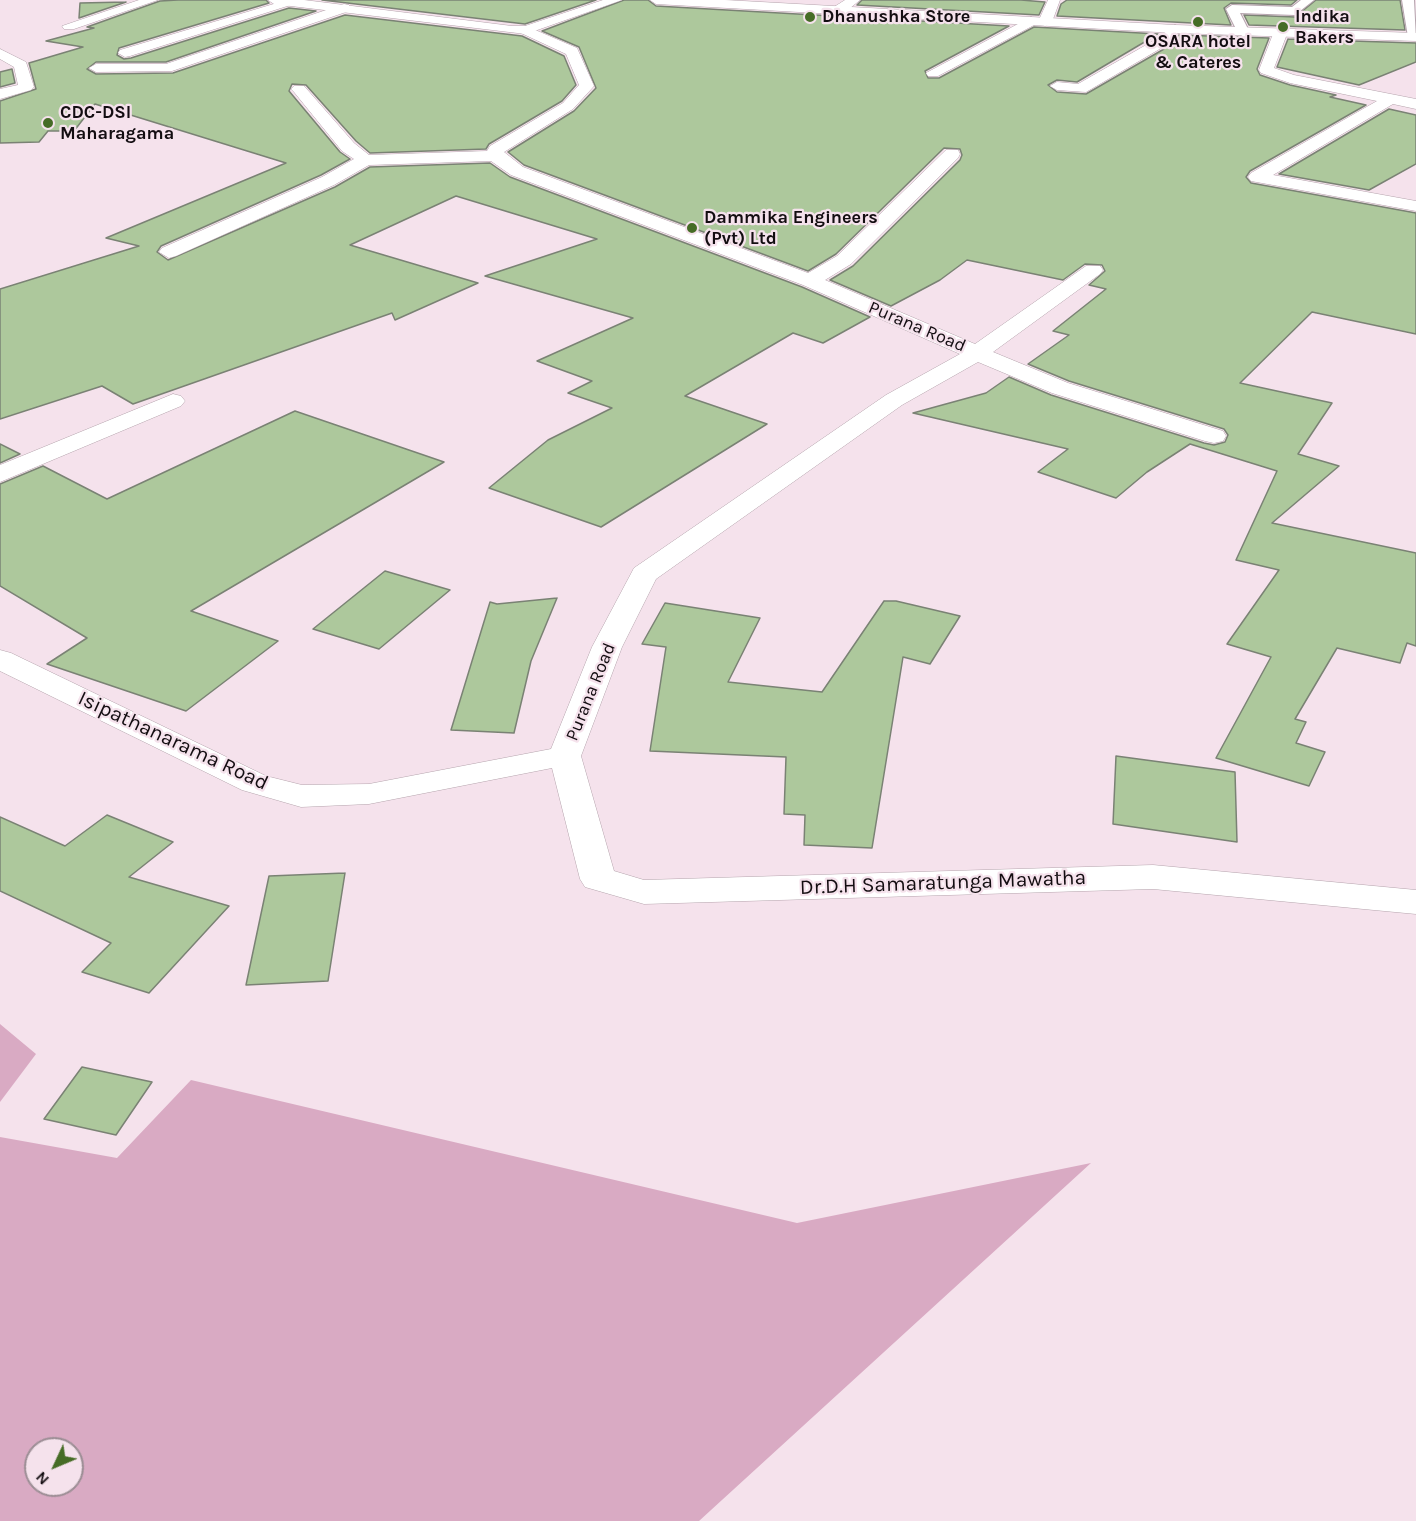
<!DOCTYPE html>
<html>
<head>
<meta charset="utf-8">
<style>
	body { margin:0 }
	#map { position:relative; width:1416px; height:1521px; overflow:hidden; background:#f5e2ec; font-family:Karla,sans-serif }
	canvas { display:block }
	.north { position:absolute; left:24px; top:1437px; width:60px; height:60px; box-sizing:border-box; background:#f5e2ec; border:2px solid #9b8d94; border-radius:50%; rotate:226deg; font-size:16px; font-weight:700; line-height:24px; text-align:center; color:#130d11 }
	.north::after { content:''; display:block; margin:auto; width:21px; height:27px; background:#466c26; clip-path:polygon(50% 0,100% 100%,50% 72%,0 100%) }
</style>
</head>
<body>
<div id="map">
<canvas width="1416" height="1521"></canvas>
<div class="north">N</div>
</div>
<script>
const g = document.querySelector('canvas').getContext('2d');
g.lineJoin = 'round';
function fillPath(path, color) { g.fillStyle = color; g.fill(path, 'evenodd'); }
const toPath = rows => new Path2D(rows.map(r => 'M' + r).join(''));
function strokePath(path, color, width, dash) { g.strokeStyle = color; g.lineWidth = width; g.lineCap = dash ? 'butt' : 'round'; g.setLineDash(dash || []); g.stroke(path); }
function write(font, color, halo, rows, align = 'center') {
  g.font = font + ' Karla,sans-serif'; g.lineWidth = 4.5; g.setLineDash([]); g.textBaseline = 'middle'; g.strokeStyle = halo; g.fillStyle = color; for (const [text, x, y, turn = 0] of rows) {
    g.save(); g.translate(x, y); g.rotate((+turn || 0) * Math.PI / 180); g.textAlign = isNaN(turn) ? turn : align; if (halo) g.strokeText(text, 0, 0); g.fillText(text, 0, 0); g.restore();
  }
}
fillPath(toPath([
	[0,1024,36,1054,0,1102],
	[191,1080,797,1223,1091,1163,699,1521,0,1521,0,1137,117,1158],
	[36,1449,72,1449,72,1485,36,1485]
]), '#d9aac3');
const building = toPath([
	[178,0,266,0,269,3,119,48,117,55,124,59,131,58,289,8,316,11,166,62,96,62,87,69,96,74,173,73,345,15,522,36,564,56,576,85,562,101,489,144,486,149,370,153,356,141,306,85,292,84,289,91,340,152,350,159,321,175,161,246,157,252,168,260,335,187,370,167,490,163,510,177,802,287,870,317,823,343,793,333,685,396,767,424,601,527,489,488,548,440,612,408,568,393,592,381,537,361,633,318,485,276,597,239,456,196,350,245,478,283,395,320,392,313,133,404,102,386,0,419,0,289,139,246,106,238,286,163,95,104,74,131,48,131,39,142,0,143,0,101,36,89,29,63,83,47,46,41,94,28,87,27,160,1,178,0],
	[322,0,596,0,525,24,322,0],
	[624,0,648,0,656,6,1009,26,925,71,928,78,939,78,1034,27,1158,34,1077,82,1057,80,1048,85,1057,92,1086,94,1164,49,1179,35,1269,38,1257,69,1260,75,1290,85,1336,95,1330,97,1366,105,1250,171,1246,177,1251,183,1416,213,1416,334,1312,312,1240,383,1332,403,1298,454,1339,466,1272,523,1416,553,1416,646,1407,643,1400,663,1337,648,1295,719,1306,722,1296,743,1325,752,1309,786,1216,758,1271,657,1227,644,1279,570,1236,560,1277,471,1190,444,1147,472,1116,498,1038,472,1068,449,913,413,986,393,1009,377,1051,395,1204,443,1214,445,1225,442,1228,435,1224,429,1069,381,1028,364,1069,335,1053,331,1106,289,1089,285,1105,271,1102,265,1085,264,1063,280,967,260,940,280,891,306,830,280,853,266,960,160,962,155,960,149,944,148,836,254,808,271,524,165,508,152,574,111,596,88,579,47,542,31,624,0],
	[862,0,1021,0,1045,2,1039,15,857,5,862,0],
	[1067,0,1297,0,1291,5,1231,3,1224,8,1231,25,1057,16,1061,4,1067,0],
	[1316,0,1400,0,1405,30,1249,25,1244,15,1295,17,1316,0],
	[126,2,79,18,80,3,126,2],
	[1288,39,1416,43,1416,62,1359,85,1277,67,1288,39],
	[12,69,15,83,0,87,0,72,12,69],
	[1389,109,1416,115,1416,164,1369,190,1279,174,1389,109],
	[295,411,444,462,191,611,278,641,186,711,47,664,87,638,0,586,0,484,43,466,107,499,295,411],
	[0,444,20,454,0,463,0,444],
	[385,571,450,590,379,649,313,629,385,571],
	[557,598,531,661,514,733,451,730,490,602,497,604,557,598],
	[884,601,896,601,960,616,930,664,903,657,872,848,804,845,805,815,784,814,786,757,650,751,666,647,642,644,665,603,760,618,728,682,822,692,884,601],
	[1116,756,1235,772,1237,842,1113,824,1116,756],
	[107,815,173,842,129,877,229,906,149,993,82,972,111,943,0,891,0,817,65,846,107,815],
	[345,873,328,981,246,985,269,876,345,873],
	[82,1067,152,1082,116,1135,44,1119,82,1067]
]);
fillPath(building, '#adc89c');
strokePath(building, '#7a8274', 1.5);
const service = toPath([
	[1301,0,1314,0,1295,15,1240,13,1250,33,1244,37,1238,33,1226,9,1232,5,1292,7,1301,0],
	[1402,0,1414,0,1416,40,1408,37,1402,0]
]);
const minor = toPath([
	[139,0,158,0,74,29,64,29,62,26,139,0],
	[287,0,300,2,130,56,125,57,118,53,120,50,287,0],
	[845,0,860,0,844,13,834,13,834,7,845,0],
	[1048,0,1060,0,1052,22,1045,26,1038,22,1048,0],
	[344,4,349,5,349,11,172,71,96,72,89,68,96,64,166,64,344,4],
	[1031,17,1038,21,1036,24,938,76,928,76,926,73,1031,17],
	[1175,25,1182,29,1163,47,1086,92,1057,90,1050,86,1057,82,1078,84,1153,41,1175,25],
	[526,26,577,48,594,86,573,109,504,152,523,167,808,273,837,256,946,150,958,150,960,154,958,158,851,264,825,280,975,344,1086,266,1100,266,1103,270,1100,274,993,352,1068,383,1223,431,1226,436,1223,441,1214,443,1205,441,1052,393,978,362,902,405,656,579,622,647,581,756,614,871,644,880,1153,865,1416,890,1416,914,1153,889,644,904,585,887,580,879,552,768,369,804,301,807,242,790,0,671,0,650,11,653,266,776,302,785,369,784,551,749,592,647,634,568,886,395,960,354,803,285,511,175,491,161,369,165,334,185,176,256,169,258,159,252,162,248,322,177,354,159,342,151,294,92,291,89,294,86,304,86,354,143,369,155,487,151,490,146,563,103,579,85,566,54,521,33,521,27,526,26],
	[1280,30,1287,34,1274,68,1294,75,1416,99,1416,109,1393,104,1273,175,1416,201,1416,211,1251,181,1248,177,1251,173,1377,101,1290,83,1261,73,1259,70,1273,34,1280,30],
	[0,49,26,62,34,87,31,90,0,99,0,89,18,85,14,67,0,59,0,49],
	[173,394,181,396,185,401,181,406,0,482,0,465,173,394]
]);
const tertiary = toPath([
	[268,0,304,0,512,26,525,26,603,0,622,0,526,34,274,4,268,0],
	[650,0,725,0,1175,25,1416,33,1416,41,1175,33,656,4,650,0]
]);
strokePath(service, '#b5a4ad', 2);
strokePath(minor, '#b5a4ad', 1);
strokePath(tertiary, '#b5a4ad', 1);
fillPath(service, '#fff');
fillPath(minor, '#fff');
fillPath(tertiary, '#fff');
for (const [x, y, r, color] of [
	[810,17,6,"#466c26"],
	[1198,22,6,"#466c26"],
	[1283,27,6,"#466c26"],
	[48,123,6,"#466c26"],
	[692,228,6,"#466c26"]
]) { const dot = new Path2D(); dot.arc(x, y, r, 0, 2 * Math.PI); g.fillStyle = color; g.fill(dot); strokePath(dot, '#f5e2ec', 2); }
write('bold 18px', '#130d11', '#f5e2ec', [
	["Dhanushka Store",822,17],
	["Indika",1295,17],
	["Bakers",1295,38],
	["OSARA hotel",1198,42,"center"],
	["& Cateres",1198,63,"center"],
	["CDC-DSI",60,113],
	["Maharagama",60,134],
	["Dammika Engineers",704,218],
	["(Pvt) Ltd",704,239]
], 'left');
write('18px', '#130d11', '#f5e2ec', [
	["Purana Road",917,327,23],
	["Purana Road",591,692,-68]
]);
write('21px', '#130d11', '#f5e2ec', [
	["Isipathanarama Road",173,741,25],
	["Dr.D.H Samaratunga Mawatha",943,883,-2]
]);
</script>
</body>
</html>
